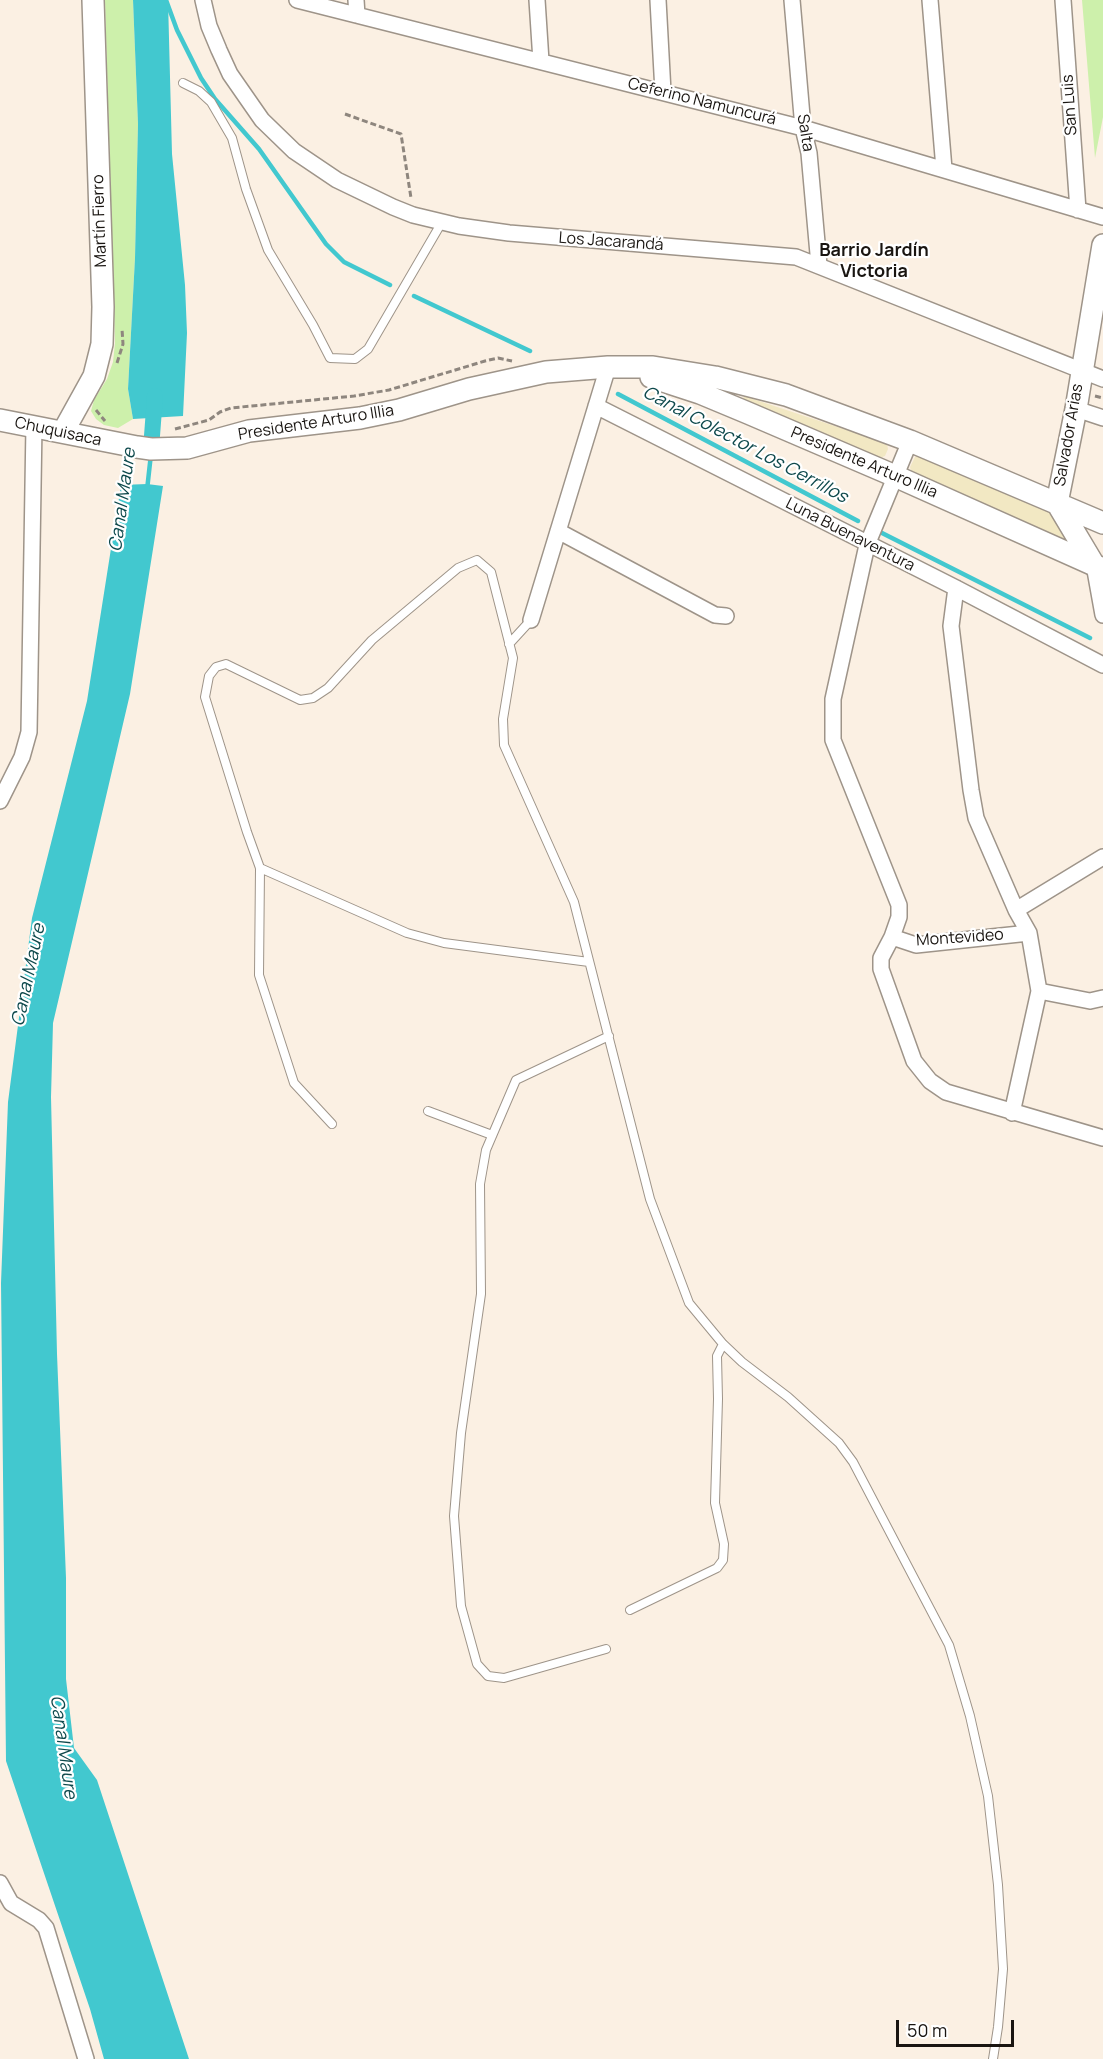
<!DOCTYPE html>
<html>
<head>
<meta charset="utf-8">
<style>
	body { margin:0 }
	#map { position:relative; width:1103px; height:2059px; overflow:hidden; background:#fbf0e3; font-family:Manrope,sans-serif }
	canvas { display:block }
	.scale { position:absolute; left:896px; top:2020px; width:118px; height:27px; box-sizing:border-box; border:3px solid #191511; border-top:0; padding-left:8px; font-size:18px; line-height:21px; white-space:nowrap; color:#191511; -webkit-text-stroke:4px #fff; paint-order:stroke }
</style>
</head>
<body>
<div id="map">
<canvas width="1103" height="2059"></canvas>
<div class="scale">50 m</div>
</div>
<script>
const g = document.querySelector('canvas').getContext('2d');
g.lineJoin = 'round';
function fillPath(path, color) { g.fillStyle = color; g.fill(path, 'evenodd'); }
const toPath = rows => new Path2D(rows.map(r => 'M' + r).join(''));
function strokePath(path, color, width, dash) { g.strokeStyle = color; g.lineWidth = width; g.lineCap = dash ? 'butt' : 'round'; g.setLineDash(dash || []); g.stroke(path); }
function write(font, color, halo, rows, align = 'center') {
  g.font = font + ' Manrope,sans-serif'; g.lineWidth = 4.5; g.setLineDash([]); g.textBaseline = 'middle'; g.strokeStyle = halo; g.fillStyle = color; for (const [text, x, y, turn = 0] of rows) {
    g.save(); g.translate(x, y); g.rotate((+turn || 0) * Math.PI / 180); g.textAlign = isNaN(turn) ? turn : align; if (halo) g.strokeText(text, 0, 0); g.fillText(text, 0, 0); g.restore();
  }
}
fillPath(toPath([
	[105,0,133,0,138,124,135,258,128,389,133,419,118,428,104,425,96,419,91,411,94,400,107,379,113,362,115,343],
	[1082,0,1103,0,1103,117,1095,158]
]), '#cdf0ab');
fillPath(toPath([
	[744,396,883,442,887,444,888,449,885,456,880,458,743,399],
	[919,455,1054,511,1067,541,912,475,910,467,915,457]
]), '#f2e8c3');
fillPath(toPath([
	[133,0,168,0,172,154,185,285,187,333,183,416,133,419,128,389,135,258,138,124],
	[147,484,163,486,130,694,53,1023,51,1097,57,1354,66,1578,66,1679,74,1748,97,1780,189,2059,104,2059,90,2009,6,1761,1,1283,8,1102,32,918,87,701,121,485]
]), '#42c8cf');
strokePath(toPath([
	[166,0,177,30,201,78,215,99,259,149,326,244,344,262,390,285],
	[414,296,530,351],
	[618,394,858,521],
	[147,490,151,454],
	[882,533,1090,638]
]), '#42c8cf', 4.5);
strokePath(toPath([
	[151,449,155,396]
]), '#42c8cf', 16);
const lane = toPath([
	[183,83,199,91,211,102,232,138,246,189,268,250,313,325,330,358,355,359,368,349,442,222],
	[509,644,531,620],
	[260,868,407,933,444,943,589,962],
	[428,1111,492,1135],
	[332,1124,294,1083,259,975,260,868,247,832,205,697,209,676,216,667,226,664,300,700,313,698,328,688,372,640,458,568,477,560,491,572,513,658,503,719,504,745,574,902,650,1199,689,1303,723,1344,742,1362,788,1397,839,1443,853,1462,949,1645,970,1716,988,1796,998,1885,1003,1969,998,2027,993,2059],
	[630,1610,717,1568,723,1560,724,1544,715,1503,718,1399,717,1356,723,1344],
	[606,1649,504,1678,488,1676,477,1664,461,1606,454,1516,461,1433,481,1294,480,1184,486,1150,516,1080,609,1036]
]);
const street = toPath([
	[203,0,209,26,219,50,230,74,262,120,294,151,337,180,393,207,413,215,459,226,509,233,796,257,1103,379],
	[297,0,803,128,1103,217],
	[356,0,357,15],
	[537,0,541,61],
	[658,0,663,92],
	[792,0,803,128,809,153,819,265],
	[930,0,944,169],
	[1063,0,1078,210],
	[596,406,956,588,1103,665],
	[1076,409,1103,418],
	[910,441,867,545,833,699,833,740,899,905,899,917,892,937,881,958,881,969,914,1061,930,1081,946,1092,1103,1138],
	[558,531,715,615,726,616],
	[1094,565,1103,615],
	[956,588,951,626,971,790,976,818,1016,910,1029,933,1039,991,1012,1113],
	[531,620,608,367],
	[0,801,22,757,29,732,34,425],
	[1016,910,1103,857],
	[892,937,916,945,1029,933],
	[1039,991,1090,1001,1103,998],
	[0,1883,11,1903,39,1920,46,1928,86,2059]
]);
const secondary = toPath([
	[651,377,700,393,748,413,895,476,1103,569],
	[0,420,137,447,151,449,187,448,249,431,360,418,399,410,469,389,546,372,608,367,653,367,715,377,786,395,910,441,1103,523],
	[63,432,94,376,102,344,103,307,93,0],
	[1094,565,1057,503,1076,409,1103,245]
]);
strokePath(lane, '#9e9489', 10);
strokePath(street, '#9e9489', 18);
strokePath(secondary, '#9e9489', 24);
strokePath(toPath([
	[345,114,401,134,411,198],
	[117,363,123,344,122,329],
	[1095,396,1103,398],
	[96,410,105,421],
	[175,429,209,420,220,412,231,408,354,396,389,390,485,361,498,358,512,361]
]), '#8e867e', 3, [6, 3]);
strokePath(lane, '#fff', 8);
strokePath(street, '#fff', 15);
strokePath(secondary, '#fff', 21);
write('16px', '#191511', '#fff', [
	["Ceferino Namuncurá",702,102,14],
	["San Luis",1070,105,-94],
	["Salta",805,133,81],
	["Martín Fierro",100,221,-92],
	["Los Jacarandá",611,242,4],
	["Presidente Arturo Illia",316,423,-9],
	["Chuquisaca",58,432,12],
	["Salvador Arias",1069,435,-80],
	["Presidente Arturo Illia",864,463,23],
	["Luna Buenaventura",850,535,27],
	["Montevideo",960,938,-4]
]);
write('bold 18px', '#191511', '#fff', [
	["Barrio Jardín",874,251],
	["Victoria",874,272]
]);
write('italic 18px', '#0e494c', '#fff', [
	["Canal Colector Los Cerrillos",745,445,28],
	["Canal Maure",123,500,-82],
	["Canal Maure",29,975,-78],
	["Canal Maure",63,1747,82]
]);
</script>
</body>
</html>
